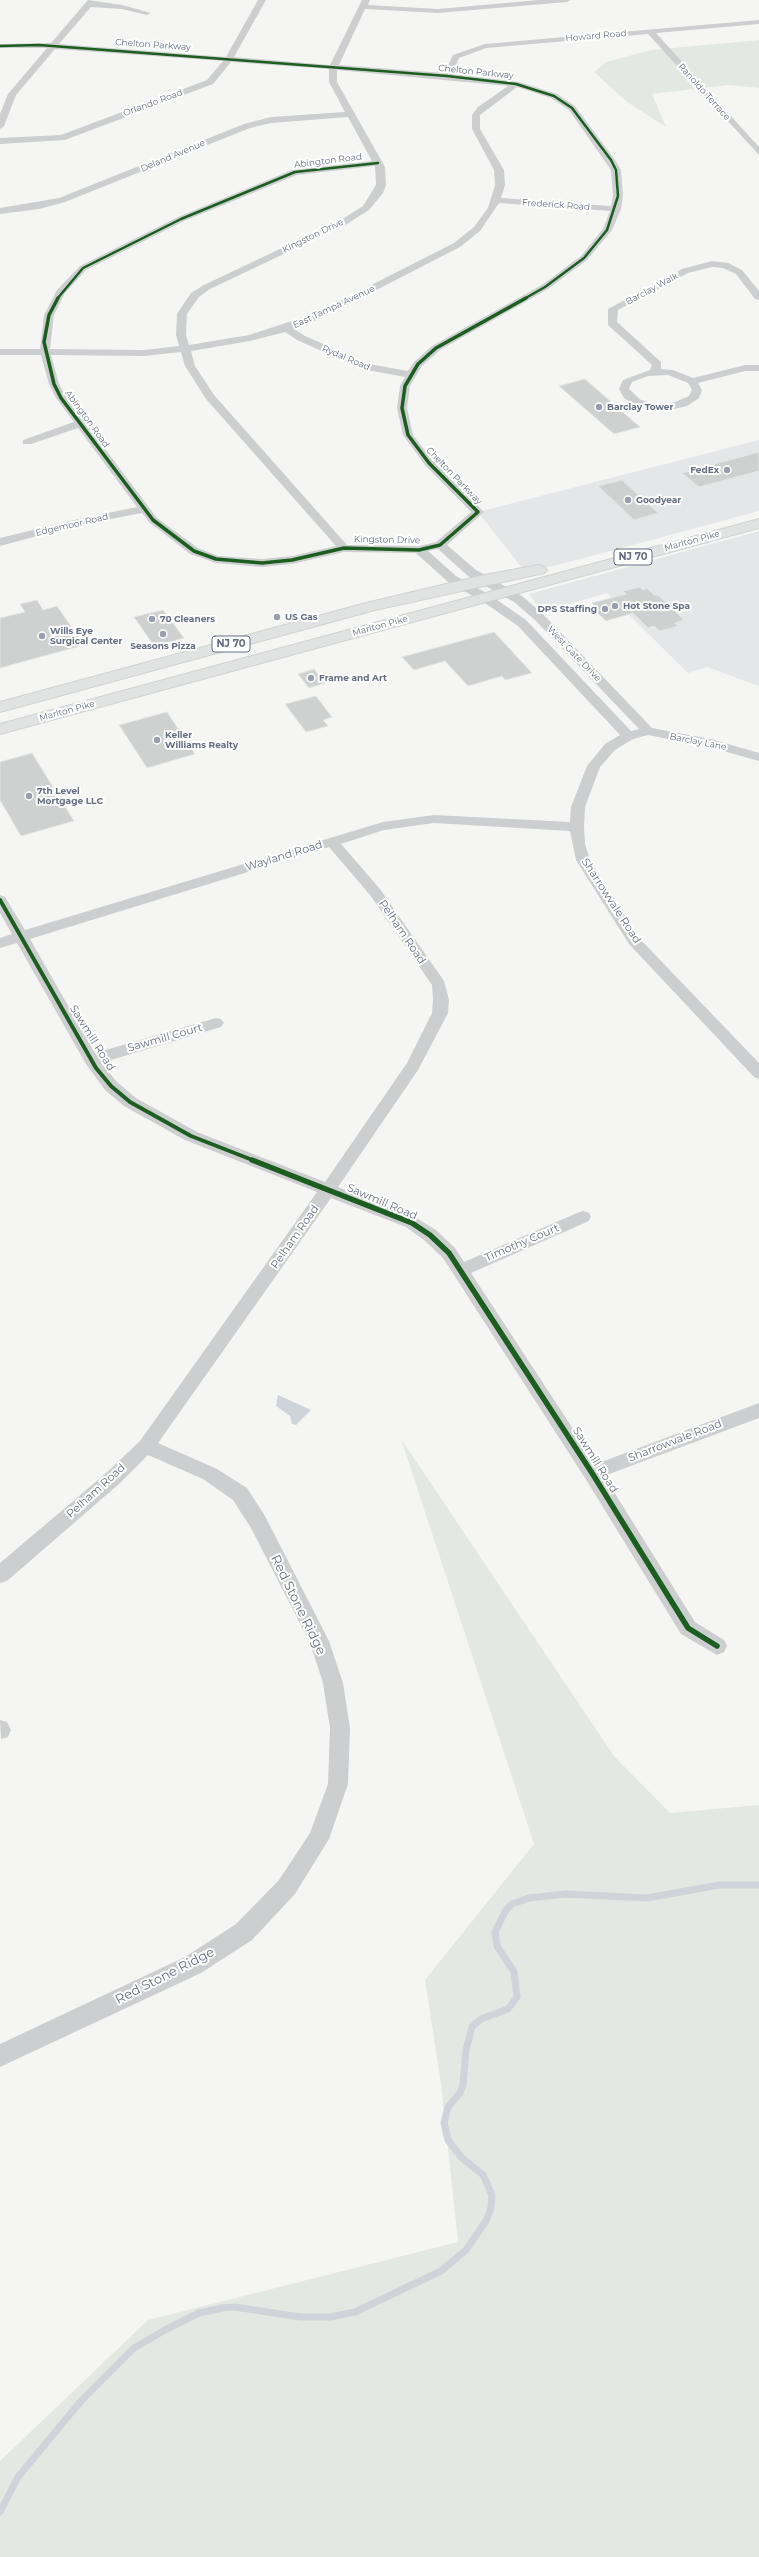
<!DOCTYPE html>
<html>
<head>
<meta charset="utf-8">
<style>
	body { margin:0 }
	canvas { display:block; background:#f5f6f4 }
</style>
</head>
<body>
<canvas width="759" height="2557"></canvas>
<script>
const g = document.querySelector('canvas').getContext('2d');
g.lineJoin = 'round';
function fillPath(path, color) { g.fillStyle = color; g.fill(path, 'evenodd'); }
const toPath = rows => new Path2D(rows.map(r => 'M' + r).join(''));
function strokePath(path, color, width, dash) { g.strokeStyle = color; g.lineWidth = width; g.lineCap = dash ? 'butt' : 'round'; g.setLineDash(dash || []); g.stroke(path); }
function write(font, color, halo, rows, align = 'center') {
  g.font = font + ' Montserrat,sans-serif'; g.lineWidth = 4; g.setLineDash([]); g.textBaseline = 'middle'; g.strokeStyle = halo; g.fillStyle = color; for (const [text, x, y, turn = 0] of rows) {
    g.save(); g.translate(x, y); g.rotate((+turn || 0) * Math.PI / 180); g.textAlign = isNaN(turn) ? turn : align; if (halo) g.strokeText(text, 0, 0); g.fillText(text, 0, 0); g.restore();
  }
}
fillPath(toPath([
	[759,440,759,511,607,552,526,573,478,512],
	[759,531,759,686,707,667,688,673,607,593,542,612,529,594]
]), '#e5e6e7');
fillPath(toPath([
	[759,40,759,88,729,85,652,94,666,127,627,102,594,72,606,62,651,50],
	[401,1439,614,1756,670,1813,759,1805,759,2557,0,2557,0,2461,148,2320,458,2242,441,2084,425,1980,534,1844]
]), '#e4e8e3');
fillPath(toPath([
	[278,1395,311,1410,296,1425,292,1424,290,1416,276,1406]
]), '#ced4d9');
strokePath(toPath([
	[0,2512,18,2477,81,2401,134,2348,165,2330,199,2313,222,2308,235,2307,300,2317,330,2317,355,2312,441,2271,466,2250,486,2221,491,2208,492,2195,483,2175,462,2158,448,2140,444,2123,448,2107,460,2093,463,2085,466,2050,472,2027,481,2019,508,2009,517,1997,514,1972,497,1946,495,1932,506,1910,512,1904,529,1898,566,1894,647,1898,719,1885,759,1885]
]), '#ced4d9', 7);
const building = toPath([
	[585,379,640,427,614,434,559,386,585,379],
	[759,452,759,471,699,487,682,473,759,452],
	[622,480,658,513,634,520,598,486,622,480],
	[640,587,643,590,647,588,654,595,658,595,684,620,675,623,678,626,660,631,654,626,648,628,633,613,606,621,591,607,595,606,592,603,626,594,623,591,640,587],
	[37,600,43,610,57,606,84,645,0,668,0,618,25,612,20,604,37,600],
	[163,610,184,638,154,646,134,617,163,610],
	[494,632,532,673,505,680,502,676,468,686,445,661,414,670,402,657,494,632],
	[314,669,325,683,309,688,298,674,314,669],
	[316,696,332,717,323,720,328,726,306,732,285,704,316,696],
	[167,712,195,754,147,768,119,725,167,712],
	[32,753,74,821,21,836,0,800,0,762,32,753]
]);
fillPath(building, '#cfd1d1');
strokePath(building, '#e4e5e4', 1);
const highway = toPath([
	[759,519,759,528,0,734,0,724,759,519],
	[539,565,544,567,547,570,544,573,375,610,0,712,0,702,366,603,484,575,539,565]
]);
strokePath(highway, '#d2d2d3', 2);
fillPath(toPath([
	[88,0,122,5,151,13,147,15,122,9,91,7,59,44,226,57,258,0,266,0,234,57,330,65,362,0,370,0,368,5,438,9,539,0,571,0,567,2,438,13,365,9,339,65,444,73,453,55,485,44,759,20,759,24,656,33,759,147,759,155,648,34,486,48,459,58,452,74,519,82,557,94,575,106,615,160,621,170,623,196,621,209,612,230,587,260,548,289,440,350,422,366,410,386,407,408,413,435,433,461,484,512,447,545,476,570,522,596,543,614,652,728,711,739,759,753,759,761,709,747,648,735,633,739,615,750,600,767,585,807,584,827,585,844,590,860,639,938,759,1063,759,1079,754,1077,629,944,576,860,570,831,434,823,384,830,341,844,380,889,444,981,449,1000,448,1013,418,1070,338,1187,418,1219,436,1230,455,1248,464,1262,577,1213,583,1211,589,1213,591,1217,589,1221,471,1273,596,1464,759,1403,759,1418,604,1476,695,1622,724,1640,727,1646,724,1652,717,1655,681,1634,585,1478,443,1258,424,1240,406,1227,331,1198,158,1443,217,1469,247,1488,265,1516,329,1641,343,1683,350,1728,348,1784,329,1839,295,1894,252,1940,201,1973,0,2067,0,2044,185,1957,236,1924,279,1880,310,1833,328,1784,330,1728,323,1683,310,1643,251,1528,233,1500,203,1479,148,1455,119,1484,7,1581,0,1583,0,1563,105,1474,140,1441,317,1192,185,1140,124,1106,105,1090,86,1064,17,943,0,948,0,938,12,934,0,913,0,895,5,897,25,930,383,822,434,815,570,822,571,807,587,766,605,744,620,735,518,626,482,601,448,582,416,553,344,552,292,564,262,567,216,563,190,554,149,522,142,513,75,526,0,546,0,538,74,520,137,507,78,428,31,444,23,444,23,440,74,422,56,398,49,384,41,355,0,355,0,349,40,349,44,315,57,290,80,266,178,217,292,170,372,161,348,117,271,123,250,128,65,202,39,209,0,214,0,208,59,198,244,124,271,117,345,112,329,82,329,69,231,62,213,84,65,140,0,144,0,138,61,135,207,80,223,61,55,49,16,95,4,126,0,129,0,114,8,94,47,48,0,48,0,44,51,43,88,0],
	[337,70,508,86,478,107,472,115,472,129,494,170,495,185,488,208,474,227,454,243,316,313,249,335,189,345,186,335,187,314,199,297,210,289,347,224,369,210,383,193,386,185,385,167,337,82,337,70],
	[517,87,551,98,569,110,611,170,613,196,611,206,501,198,505,185,504,170,480,129,480,115,517,87],
	[375,166,376,185,363,206,341,220,204,285,191,293,177,314,176,335,179,346,144,350,50,349,54,315,65,293,86,270,184,221,297,175,375,166],
	[499,203,610,211,603,229,581,256,542,285,432,346,414,362,408,371,369,364,305,336,294,329,324,317,460,247,480,231,499,203],
	[285,332,297,340,362,369,405,377,400,386,397,408,403,435,425,465,471,512,436,542,419,546,347,545,214,395,195,366,191,351,250,341,285,332],
	[181,352,185,366,206,399,336,546,292,556,262,559,218,556,198,548,157,518,66,397,59,384,51,355,144,356,181,352],
	[438,549,468,576,514,602,535,620,639,729,631,731,526,620,490,595,456,576,428,551,438,549],
	[329,847,370,895,432,985,433,1000,432,1013,407,1063,325,1182,197,1132,136,1098,117,1082,101,1063,221,1027,224,1023,221,1019,216,1018,95,1053,30,939,329,847],
	[712,261,728,263,742,270,759,291,759,300,755,299,736,274,723,268,712,267,688,273,618,310,617,322,661,362,661,369,673,370,693,378,745,365,759,365,759,371,745,371,698,383,702,390,699,398,687,406,670,410,655,410,633,404,624,398,619,389,623,380,650,370,652,365,608,325,608,309,682,269,712,261],
	[668,375,688,383,692,390,689,396,670,404,655,404,641,400,629,389,632,382,648,376,668,375],
	[0,1720,7,1722,11,1730,8,1737,1,1739,0,1720]
]), '#cdcecf');
fillPath(highway, '#e1e2e2');
strokePath(toPath([
	[0,46,39,45,447,76,516,84,554,96,572,108,611,160,616,170,618,196,607,230,584,258,545,287,524,299],
	[57,299,83,268,181,219,295,172,378,163]
]), '#1b5e20', 2.5);
strokePath(toPath([
	[58,298,49,315,44,342,54,384,61,398,153,520,194,551,216,559,262,563,292,560,344,548,419,550,440,545,478,512,429,463,408,435,402,408,405,386,418,364,436,348,526,298]
]), '#1b5e20', 3.5);
strokePath(toPath([
	[0,900,96,1068,111,1086,130,1102,191,1136,255,1161]
]), '#1b5e20', 4);
strokePath(toPath([
	[252,1160,412,1223,430,1235,449,1253,592,1473,688,1628,717,1646]
]), '#1b5e20', 5.5);
for (const [x, y, r, color] of [
	[599,407,4,"#989eab"],
	[727,470,4,"#989eab"],
	[628,500,4,"#989eab"],
	[615,606,4,"#989eab"],
	[605,609,4,"#989eab"],
	[277,617,4,"#989eab"],
	[152,619,4,"#989eab"],
	[163,634,4,"#989eab"],
	[42,636,4,"#989eab"],
	[311,678,4,"#989eab"],
	[157,740,4,"#989eab"],
	[29,796,4,"#989eab"]
]) { const dot = new Path2D(); dot.arc(x, y, r, 0, 2 * Math.PI); g.fillStyle = color; g.fill(dot); strokePath(dot, '#fff', 1.5); }
write('9px', '#666e84', '#fff', [
	["Howard Road",596,36,-5],
	["Chelton Parkway",153,45,4],
	["Chelton Parkway",476,72,6],
	["Ranoldo Terrace",704,92,48],
	["Orlando Road",153,103,-20],
	["Deland Avenue",173,156,-23],
	["Abington Road",328,161,-7],
	["Frederick Road",556,205,4],
	["Kingston Drive",313,236,-26],
	["Barclay Walk",652,289,-28],
	["East Tampa Avenue",334,307,-25],
	["Rydal Road",346,358,23],
	["Abington Road",87,419,54],
	["Chelton Parkway",454,476,46],
	["Edgemoor Road",72,525,-13],
	["Kingston Drive",387,540,1],
	["Marlton Pike",692,541,-15],
	["Marlton Pike",380,626,-15],
	["West Gate Drive",574,654,46],
	["Marlton Pike",67,711,-15],
	["Barclay Lane",698,742,11]
]);
write('bold 9px', '#666e84', '#fff', [
	["Barclay Tower",607,407],
	["FedEx",719,470,"right"],
	["Goodyear",636,500],
	["Hot Stone Spa",623,606],
	["DPS Staffing",597,609,"right"],
	["US Gas",285,617],
	["70 Cleaners",160,619],
	["Wills Eye",50,631],
	["Surgical Center",50,641],
	["Seasons Pizza",163,646,"center"],
	["Frame and Art",319,678],
	["Keller",165,735],
	["Williams Realty",165,745],
	["7th Level",37,791],
	["Mortgage LLC",37,801]
], 'left');
for (const [x, y, w] of [
	[633,557,38],
	[231,644,38]
]) { const box = new Path2D(); box.roundRect(x - w / 2, y - 8, w, 16, 3); g.fillStyle = '#fff'; g.fill(box); strokePath(box, '#666e84', 1); }
write('bold 10px', '#666e84', null, [
	["NJ 70",633,557],
	["NJ 70",231,644]
]);
write('11px', '#666e84', '#fff', [
	["Wayland Road",284,856,-17],
	["Sharrowvale Road",611,901,57],
	["Pelham Road",402,932,56],
	["Sawmill Road",92,1038,58],
	["Sawmill Court",165,1038,-16],
	["Sawmill Road",382,1202,23],
	["Pelham Road",295,1237,-55],
	["Timothy Court",522,1243,-23],
	["Sharrowvale Road",675,1441,-21],
	["Sawmill Road",595,1460,58],
	["Pelham Road",96,1491,-42]
]);
write('13px', '#666e84', '#fff', [
	["Red Stone Ridge",298,1605,64],
	["Red Stone Ridge",165,1976,-27]
]);
</script>
</body>
</html>
